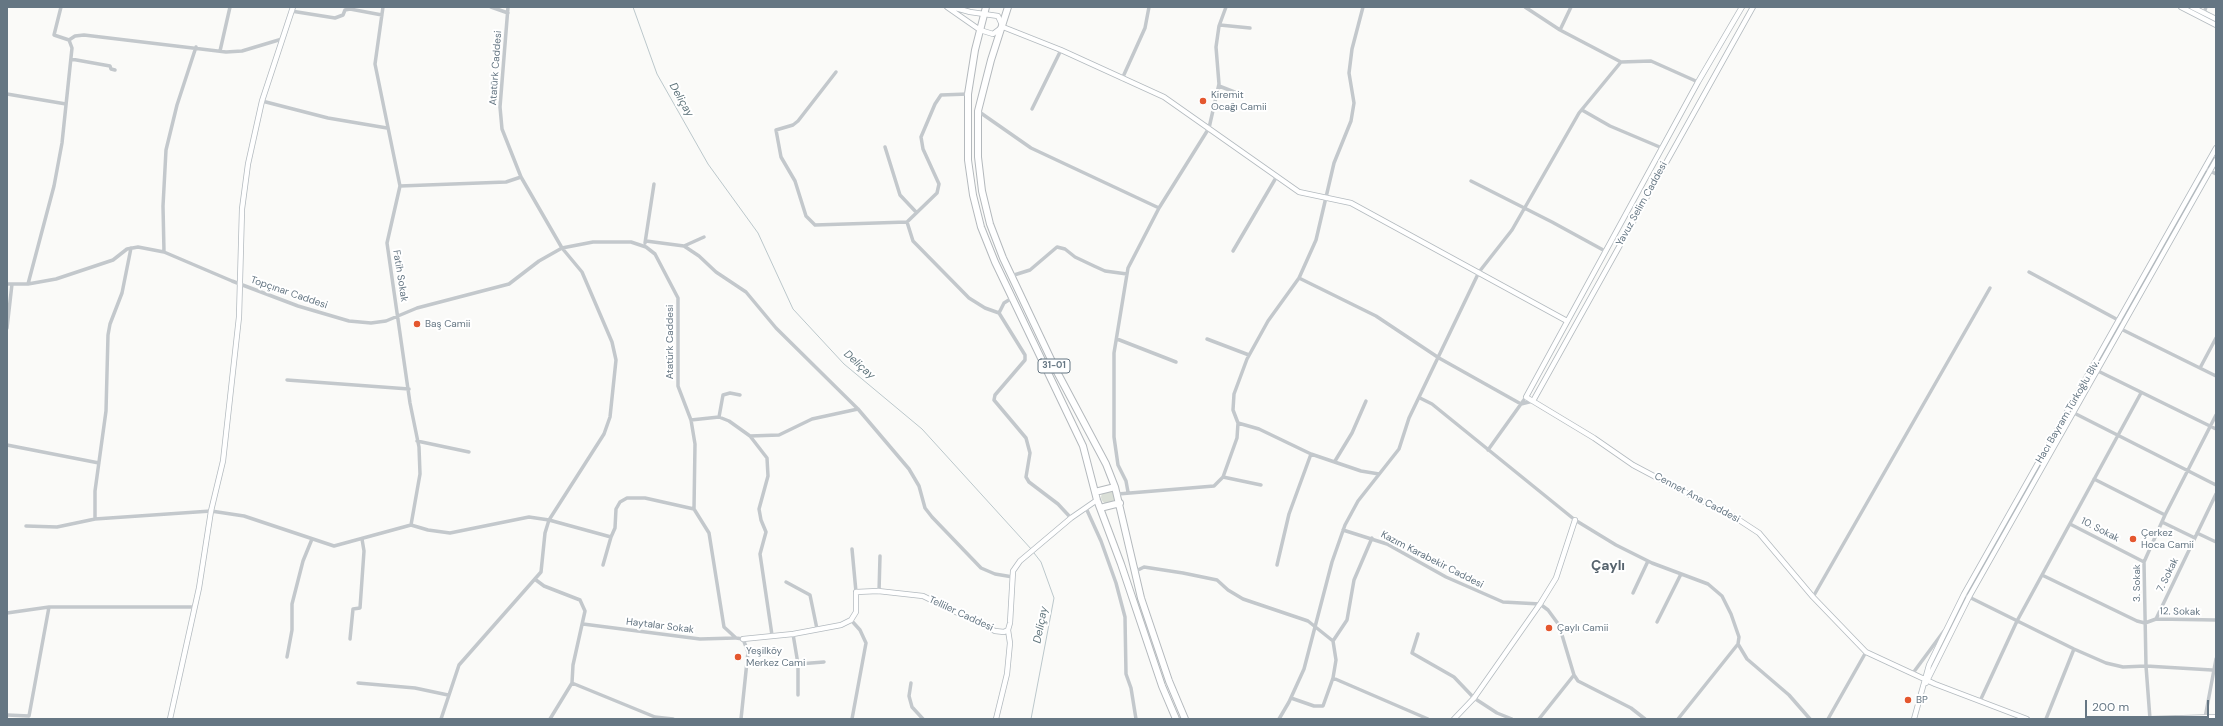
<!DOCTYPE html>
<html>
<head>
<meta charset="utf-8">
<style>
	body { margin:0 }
	#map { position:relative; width:2223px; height:726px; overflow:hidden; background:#fafaf8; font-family:"DM Sans",sans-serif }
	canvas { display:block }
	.frame { position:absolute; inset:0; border:8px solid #657683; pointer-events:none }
	.scale { position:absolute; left:2085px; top:700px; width:124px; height:18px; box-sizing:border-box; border:2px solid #657683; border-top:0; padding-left:5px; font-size:12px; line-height:14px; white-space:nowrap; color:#657683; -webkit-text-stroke:3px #fff; paint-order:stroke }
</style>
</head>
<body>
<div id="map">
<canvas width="2223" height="726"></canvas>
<div class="frame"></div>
<div class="scale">200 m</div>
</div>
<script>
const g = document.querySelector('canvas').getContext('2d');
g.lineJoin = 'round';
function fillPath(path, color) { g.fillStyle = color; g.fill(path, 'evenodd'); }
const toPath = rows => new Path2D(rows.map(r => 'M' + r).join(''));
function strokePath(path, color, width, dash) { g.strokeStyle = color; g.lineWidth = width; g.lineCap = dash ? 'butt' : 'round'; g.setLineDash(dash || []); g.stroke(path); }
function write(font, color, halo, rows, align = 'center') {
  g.font = font + ' "DM Sans",sans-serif'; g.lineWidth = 4; g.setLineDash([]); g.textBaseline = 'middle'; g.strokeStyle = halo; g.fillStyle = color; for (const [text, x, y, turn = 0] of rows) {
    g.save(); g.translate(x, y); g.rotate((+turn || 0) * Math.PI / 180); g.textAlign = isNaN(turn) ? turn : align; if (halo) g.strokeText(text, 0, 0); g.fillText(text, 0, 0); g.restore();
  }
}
fillPath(toPath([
	'1101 497a7 7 0 1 1 14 0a7 7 0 1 1-14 0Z'
]), '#dadfd7');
strokePath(toPath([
	[633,7,657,74,708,164,758,233,793,309,844,364,922,429,1032,550],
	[1031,719,1054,598,1041,562,1034,553]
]), '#bbc7cb', 1);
const secondary = toPath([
	[947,7,980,30,993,34,1001,28],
	[952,7,970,12,998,16,1003,27,1061,50,1164,97,1299,192,1351,203,1567,321],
	[1742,7,1698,82,1526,397,1594,438,1633,465,1684,492,1733,516,1759,533,1813,597,1866,652,1935,684,2027,719],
	[2181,7,2216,25],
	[2192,7,2216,19],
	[1533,401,1753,7],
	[743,639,793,634,841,625,851,620,856,612,856,592,878,591,923,596,995,631,1004,632,1008,630,1010,623,1013,571,1020,561,1071,518,1097,500],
	[1926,683,1969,597,2216,160],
	[170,719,199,588,211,511,223,461,239,317,242,209,248,164,262,101,293,7],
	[996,719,1007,674,1010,643,1008,630],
	[1454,719,1474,698,1540,604,1556,578,1575,520],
	[1914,719,1929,665,1964,594,2216,148],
	[2150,719,2216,717]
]);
const highway = toPath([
	[986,7,975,50,968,94,968,160,973,195,981,227,995,262,1083,446,1097,500,1121,564,1162,686,1176,719],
	[1008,7,991,60,978,111,978,157,982,191,990,224,1003,258,1056,370,1106,464,1115,487,1141,598,1169,681,1185,719],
	[1095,492,1115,487],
	[1100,508,1120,503]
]);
strokePath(secondary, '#b3babf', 6);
strokePath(highway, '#b4b9bd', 8);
strokePath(toPath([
	[383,7,375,64,400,186,387,243,410,403,419,447,420,474,411,525],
	[491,7,508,13],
	[508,7,500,107,502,129,521,177,562,248,593,242,631,242,646,247,655,254,678,298,678,386,691,420,695,444,694,509,709,533,724,627,736,638,743,639,748,652,741,719],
	[1525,7,1560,30,1621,62],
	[291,11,335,18,343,15,345,10,350,9,382,15],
	[2204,13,2206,7],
	[1220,25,1250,28],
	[1560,30,1571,7],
	[69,40,75,36,84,35,226,52,242,51,282,39],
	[220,51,230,7],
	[71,59,110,66,111,69,115,70],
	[836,72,798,121,793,125,776,130,781,157,795,181,806,216,815,225,907,222,937,193,939,184,923,149,921,137,935,104,941,95,968,94],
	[1122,79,1145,28,1149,7],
	[1219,86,1237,93],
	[7,94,66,104],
	[262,101,328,118,387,128],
	[1032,109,1061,50],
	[1582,110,1610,126,1662,148],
	[978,111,1031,148,1159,208],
	[885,147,900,195,916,212],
	[2205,168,2216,174],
	[1471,181,1552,222,1605,251],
	[400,186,506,182,521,177],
	[907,222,913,241,969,298,985,308,999,313,1004,303,1012,298],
	[646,241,684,246,699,256,716,272,746,292,776,328,858,409,909,469,919,486,925,508,932,517,981,568,995,574,1013,577],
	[645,243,654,184],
	[684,246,704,237],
	[1233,251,1277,176],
	[164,252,163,206,166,150,177,105,196,47],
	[2029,272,2120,321],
	[1011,276,1030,270,1057,247,1065,249,1075,257,1094,266,1105,271,1127,274],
	[1299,278,1376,316,1439,358,1521,404,1533,401],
	[7,284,28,284,56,279,113,260,127,249,138,247,164,252,232,281,298,306,349,321,371,323,386,321,417,308,509,284,539,261,562,248,582,272,612,342,616,360,610,417,604,434,549,520,545,533,541,572,459,665,441,719],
	[28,284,54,186,62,143,72,48,69,40,54,35,61,7],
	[999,313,1025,355,1025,360,995,395,994,400,1026,438,1030,453,1026,477,1029,482,1058,504,1071,518],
	[7,328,12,284],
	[2121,329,2216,376],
	[1117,339,1176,362],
	[1207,339,1249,355],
	[2200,368,2216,338],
	[2098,371,2216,429],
	[287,380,409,389],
	[1420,398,1432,404,1575,520,1616,545,1652,563,1708,584,1722,596,1731,614,1739,637,1738,644,1747,659,1789,695,1810,719],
	[2074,413,2216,485],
	[719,417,723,395,730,393,740,395],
	[691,420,719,417,729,421,750,436,767,458,768,476,759,509,761,520,766,532,760,554,772,635],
	[1238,423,1259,429,1311,454,1361,471,1379,474],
	[750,436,779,435,812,419,858,409],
	[417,441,469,452],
	[7,445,99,463],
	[1488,450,1526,397],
	[1335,461,1352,433,1366,401],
	[1223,477,1261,485],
	[2094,479,2165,515],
	[1128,492,1126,481,1118,465,1114,437,1114,353,1128,268,1159,208,1209,128,1219,84,1216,47,1219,26,1226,7],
	[1118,494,1214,486,1223,477,1237,438,1238,423,1233,410,1234,394,1247,359,1268,321,1299,278,1316,240,1334,163,1351,121,1354,103,1349,73,1352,49,1363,7],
	[1086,508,1101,541,1116,583,1125,617,1126,674,1131,688,1136,719],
	[95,519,95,491,106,411,108,335,110,324,122,293,131,248],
	[2162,522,2195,538],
	[2070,524,2144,562],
	[26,526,57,527,95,519,211,511,244,516,334,546,411,525,428,530,450,533,529,517,549,520,611,537,615,528,616,509,620,502,627,498,645,498,694,509],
	[1343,530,1387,544,1446,577,1503,602,1540,604,1548,610,1559,625,1574,675,1578,681,1631,708,1645,719],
	[2197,533,2216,542],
	[852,549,856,592],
	[603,565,611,537],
	[1277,565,1289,514,1311,454],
	[1134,572,1144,567,1183,573,1217,580,1228,590,1243,599,1308,621,1333,641,1336,660,1333,678,1428,719],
	[2042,575,2137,621,2145,623,2156,619,2216,620],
	[536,580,544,586,580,600,585,611,573,665,572,683,550,719],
	[786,582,810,595,817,629],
	[879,592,880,556],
	[1633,593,1648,561],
	[1967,596,2074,649,2106,663,2123,667,2146,666,2212,670],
	[1813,597,1990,288],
	[7,613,49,607,195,607],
	[2156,619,2216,494],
	[851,620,860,630,866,643,852,719],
	[1657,622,1681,574],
	[583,624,700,639,735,638],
	[793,634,798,664,798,695],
	[1418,634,1412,653,1454,677,1474,698,1497,713,1512,719],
	[350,639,353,609,360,608,364,551,362,539],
	[1333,641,1347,620,1354,580,1372,538],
	[287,657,292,630,292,604,303,561,312,539],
	[798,664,824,662],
	[1913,673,1944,631],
	[358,683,415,688,448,695],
	[572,683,655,717,673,719],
	[911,683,909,696,912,707,923,719],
	[1291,698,1314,706,1323,706,1333,678],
	[1980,701,2017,621,2141,393],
	[7,715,29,716,49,607],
	[2205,718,2216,659],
	[1279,719,1289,702,1304,669,1332,562,1345,525,1358,501,1399,449,1409,418,1479,272,1512,230,1579,113,1621,62,1651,61,1698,82],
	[1539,719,1574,675],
	[1678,719,1738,644],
	[1828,719,1866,652],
	[2046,719,2074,649],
	[2150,719,2146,666,2144,562,2165,515,2216,415]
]), '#c3c8cc', 3.5);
strokePath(secondary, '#fff', 4.5);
strokePath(highway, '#fff', 6);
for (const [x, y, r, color] of [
	[1203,101,4,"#e4572e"],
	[417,324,4,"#e4572e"],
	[2133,539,4,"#e4572e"],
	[1549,628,4,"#e4572e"],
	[738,657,4,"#e4572e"],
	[1908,700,4,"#e4572e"]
]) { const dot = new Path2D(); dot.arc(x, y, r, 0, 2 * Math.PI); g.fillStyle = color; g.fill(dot); strokePath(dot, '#fff', 1.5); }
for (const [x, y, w] of [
	[1054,366,32]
]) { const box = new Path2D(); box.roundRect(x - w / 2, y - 7, w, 14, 3); g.fillStyle = '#fff'; g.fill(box); strokePath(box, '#657683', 1); }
write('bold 9px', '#657683', null, [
	["31-01",1054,366]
]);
write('10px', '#657683', '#fff', [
	["Atatürk Caddesi",496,68,-86],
	["Yavuz Selim Caddesi",1642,204,-61],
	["Fatih Sokak",400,276,81],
	["Topçınar Caddesi",289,293,19],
	["Atatürk Caddesi",670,342,-90],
	["Hacı Bayram Türkoğlu Blv.",2068,412,-60],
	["Cennet Ana Caddesi",1697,498,28],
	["10. Sokak",2100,530,27],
	["Kazım Karabekir Caddesi",1432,560,27],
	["7. Sokak",2168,575,-64],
	["3. Sokak",2137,583,-90],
	["12. Sokak",2180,612,1],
	["Telliler Caddesi",961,614,25],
	["Haytalar Sokak",660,626,7]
]);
write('10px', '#657683', '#fff', [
	["Kiremit",1211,95],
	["Ocağı Camii",1211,107],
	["Baş Camii",425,324],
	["Çerkez",2141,533],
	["Hoca Camii",2141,545],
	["Çaylı Camii",1557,628],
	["Yeşilköy",746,651],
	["Merkez Cami",746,663],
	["BP",1916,700]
], 'left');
write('italic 11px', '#60757c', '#fff', [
	["Deliçay",681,100,60],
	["Deliçay",859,365,42],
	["Deliçay",1041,625,-79]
]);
write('bold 14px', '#57646e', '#fff', [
	["Çaylı",1608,566]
]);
</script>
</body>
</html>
